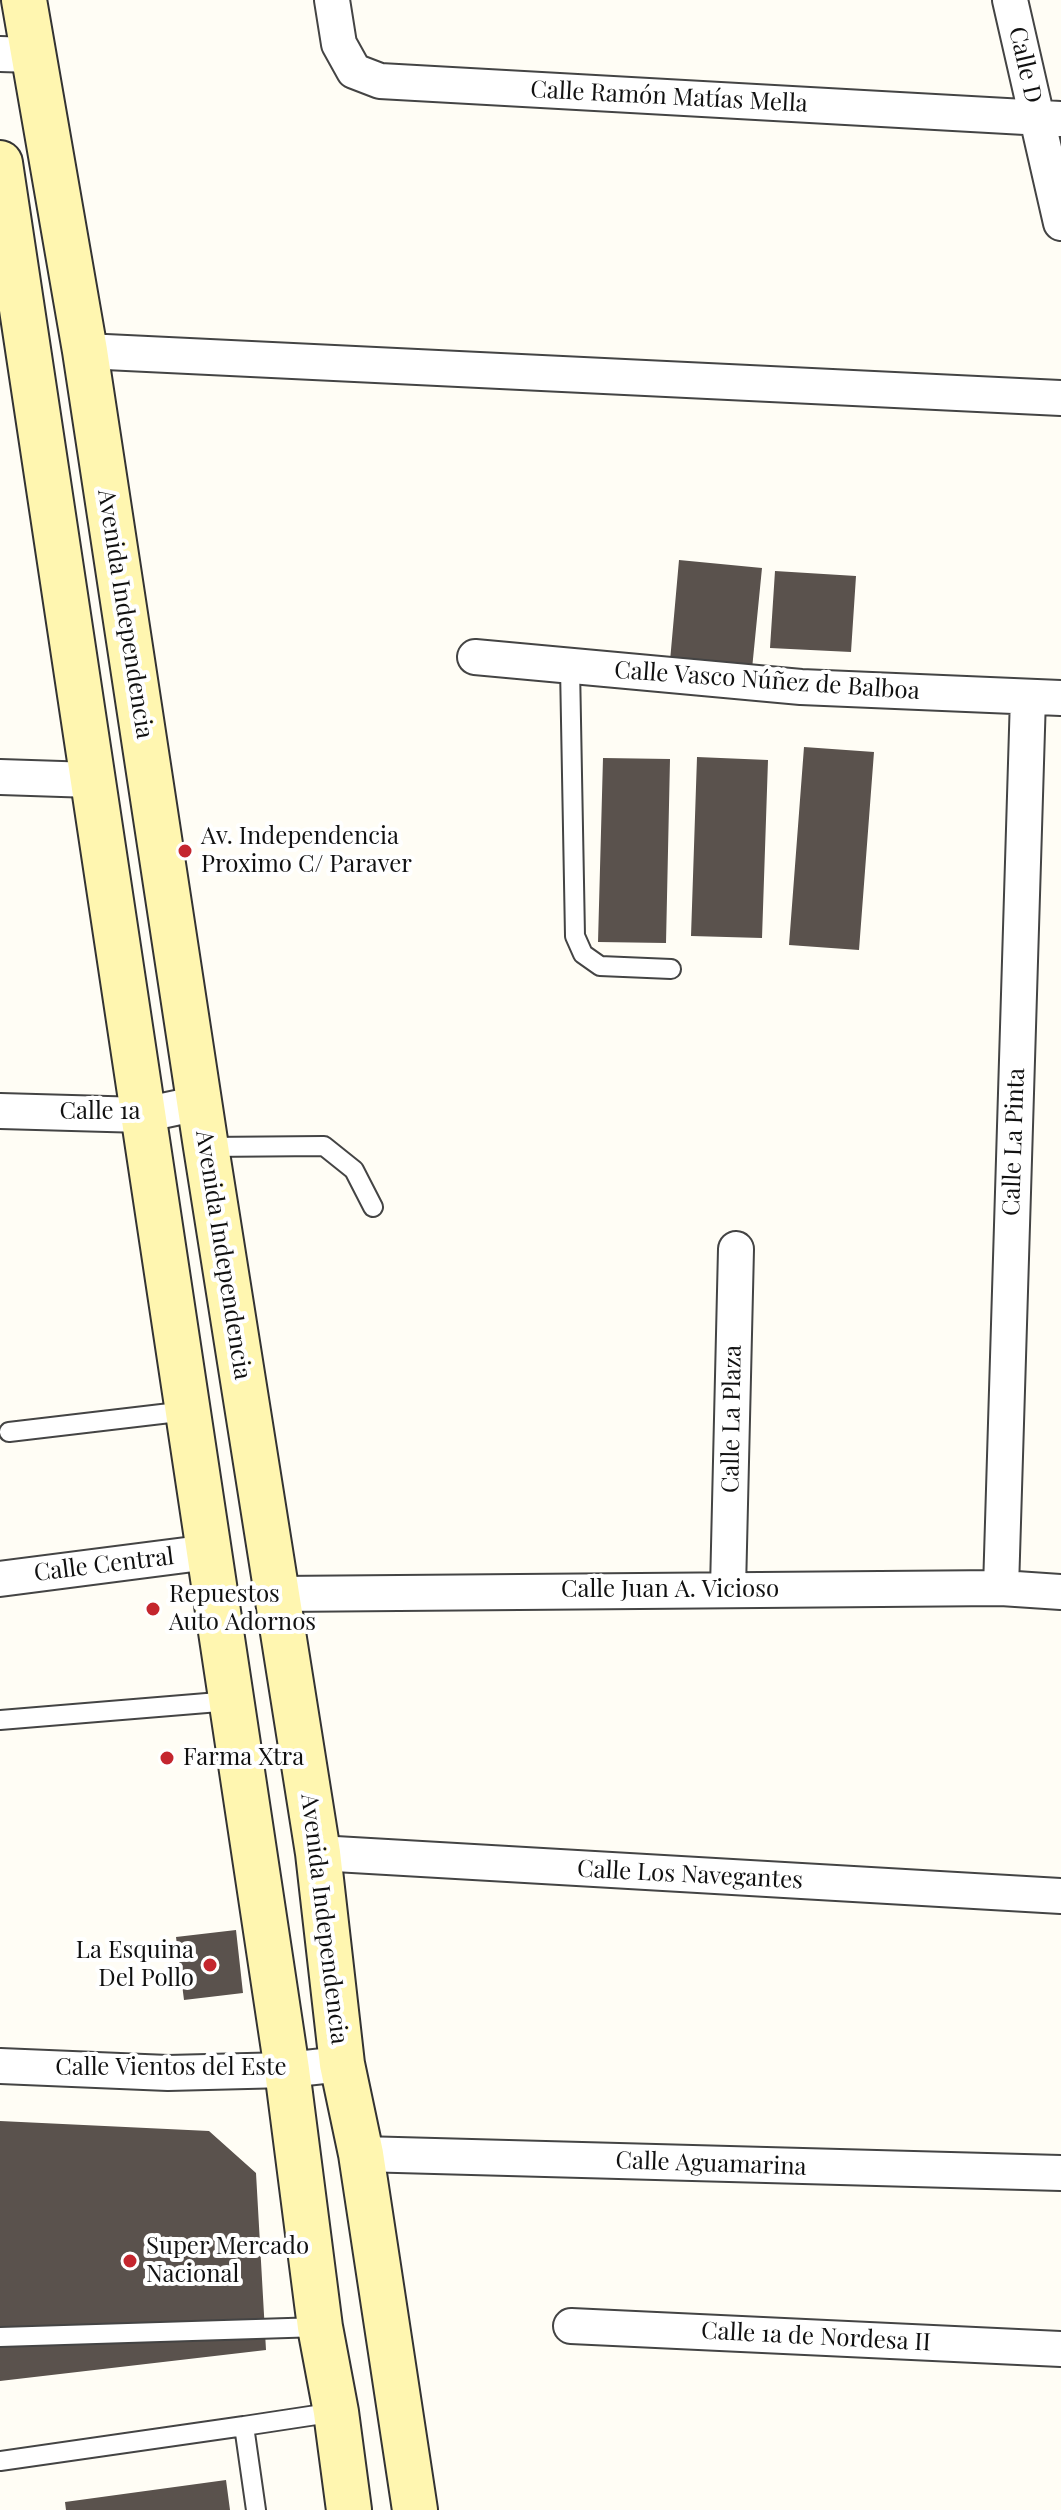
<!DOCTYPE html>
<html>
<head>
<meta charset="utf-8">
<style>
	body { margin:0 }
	canvas { display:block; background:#fffdf5 }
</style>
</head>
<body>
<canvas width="1061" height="2510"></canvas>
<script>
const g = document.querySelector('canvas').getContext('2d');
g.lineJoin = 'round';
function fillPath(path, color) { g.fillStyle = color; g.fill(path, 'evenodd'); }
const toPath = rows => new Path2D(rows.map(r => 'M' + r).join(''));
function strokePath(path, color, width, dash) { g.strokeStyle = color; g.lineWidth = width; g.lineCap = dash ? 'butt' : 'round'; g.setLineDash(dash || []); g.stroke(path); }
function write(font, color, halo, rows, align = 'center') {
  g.font = font + ' "Playfair Display",serif'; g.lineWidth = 8; g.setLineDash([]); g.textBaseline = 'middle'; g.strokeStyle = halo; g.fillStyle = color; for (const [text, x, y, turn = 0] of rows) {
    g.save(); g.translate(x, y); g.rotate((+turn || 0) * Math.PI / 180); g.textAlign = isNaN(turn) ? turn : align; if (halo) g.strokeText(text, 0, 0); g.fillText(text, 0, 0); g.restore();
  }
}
fillPath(toPath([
	[679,560,762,568,752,669,670,661],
	[775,571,856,576,851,652,770,648],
	[804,747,874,752,859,950,789,945],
	[697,757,768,760,762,938,691,936],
	[603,758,670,759,666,943,598,942],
	[236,1930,243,1993,184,2000,176,1937],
	[0,2121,209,2131,256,2173,266,2350,0,2381],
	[226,2480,230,2510,66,2510,65,2502]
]), '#5a524d');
const service = toPath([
	[570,667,575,936,583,954,600,966,671,969],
	[206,1147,324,1146,354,1170,373,1207],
	[9,1432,187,1411],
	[0,1720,231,1701],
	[0,2337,320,2327],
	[0,2461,244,2426],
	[256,2510,244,2426,336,2412]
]);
const minor = toPath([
	[332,0,339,44,354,71,380,81,1061,119],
	[1010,0,1061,223],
	[0,54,33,55],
	[85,351,1061,398],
	[475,657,801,687,1061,698],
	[0,777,92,780],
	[0,1111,143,1115,199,1103],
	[0,1579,209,1552],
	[1001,1588,1028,697],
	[728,1589,736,1249],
	[278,1594,1001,1588,1061,1592],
	[318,1853,1061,1896],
	[0,2066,168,2073,287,2070,342,2064],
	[361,2154,1061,2173],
	[571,2326,1061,2349]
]);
const secondary = toPath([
	[24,0,85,351,206,1147,318,1853,342,2064,361,2154,415,2510],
	[0,163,287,2070,320,2327,336,2412,349,2510]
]);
strokePath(service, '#444', 22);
strokePath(minor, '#444', 38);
strokePath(secondary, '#333', 48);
strokePath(service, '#fff', 18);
strokePath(minor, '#fff', 34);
strokePath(secondary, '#fff6b0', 44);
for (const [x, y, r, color] of [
	[185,851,8,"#c4262e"],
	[153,1609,8,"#c4262e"],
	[167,1758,8,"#c4262e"],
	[210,1965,8,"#c4262e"],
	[130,2261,8,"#c4262e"]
]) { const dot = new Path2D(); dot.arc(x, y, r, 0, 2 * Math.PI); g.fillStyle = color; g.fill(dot); strokePath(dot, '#fff', 3); }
write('24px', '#111', '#fff', [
	["Calle D",1025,65,77],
	["Calle Ramón Matías Mella",669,97,3],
	["Avenida Independencia",125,614,81],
	["Calle Vasco Núñez de Balboa",767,681,4],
	["Calle 1a",100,1112],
	["Calle La Pinta",1014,1142,-88],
	["Avenida Independencia",223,1255,81],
	["Calle La Plaza",732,1419,-89],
	["Calle Central",104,1565,-7],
	["Calle Juan A. Vicioso",670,1590],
	["Calle Los Navegantes",690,1875,3],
	["Avenida Independencia",324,1919,83],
	["Calle Vientos del Este",171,2068],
	["Calle Aguamarina",711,2164,2],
	["Calle 1a de Nordesa II",816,2337,3]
]);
write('24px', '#111', '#fff', [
	["Av. Independencia",201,837],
	["Proximo C/ Paraver",201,865],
	["Repuestos",169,1595],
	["Auto Adornos",169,1623],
	["Farma Xtra",183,1758],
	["La Esquina",194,1951,"right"],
	["Del Pollo",194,1979,"right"],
	["Super Mercado",146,2247],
	["Nacional",146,2275]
], 'left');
</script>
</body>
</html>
